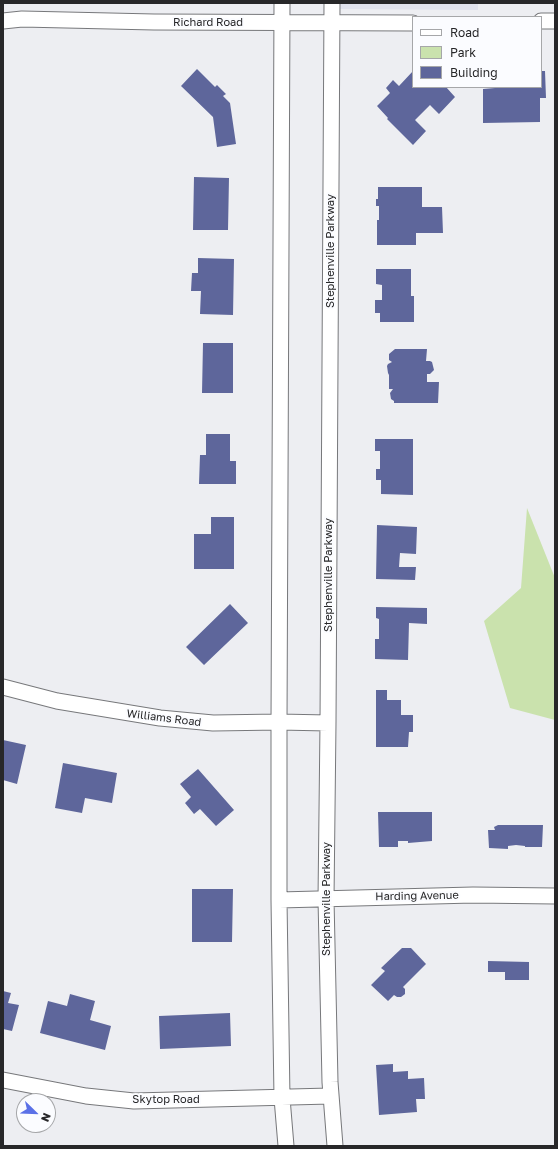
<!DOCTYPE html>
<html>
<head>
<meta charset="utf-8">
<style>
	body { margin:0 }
	#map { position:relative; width:558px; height:1149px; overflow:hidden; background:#edeef2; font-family:"Golos Text",sans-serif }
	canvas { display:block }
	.frame { position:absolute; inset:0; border:4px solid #272729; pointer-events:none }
	.legend { position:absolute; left:412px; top:16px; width:130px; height:72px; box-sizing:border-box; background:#fbfcff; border:1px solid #a6a7a9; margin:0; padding:5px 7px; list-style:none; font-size:12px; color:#272729 }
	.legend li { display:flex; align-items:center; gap:8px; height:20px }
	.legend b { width:20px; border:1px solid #a6a7a9 }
	.north { position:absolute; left:16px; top:1093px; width:40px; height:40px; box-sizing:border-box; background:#fbfcff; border:1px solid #a6a7a9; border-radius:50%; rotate:113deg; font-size:11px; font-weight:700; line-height:16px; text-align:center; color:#272729 }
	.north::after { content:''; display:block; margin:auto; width:14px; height:18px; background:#5b71e7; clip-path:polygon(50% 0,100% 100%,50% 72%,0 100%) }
</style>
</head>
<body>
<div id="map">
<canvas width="558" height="1149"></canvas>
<div class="frame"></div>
<ul class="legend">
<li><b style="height:5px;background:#fff"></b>Road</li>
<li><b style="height:11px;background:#cae2ad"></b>Park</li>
<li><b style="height:11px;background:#5e669b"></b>Building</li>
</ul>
<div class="north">N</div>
</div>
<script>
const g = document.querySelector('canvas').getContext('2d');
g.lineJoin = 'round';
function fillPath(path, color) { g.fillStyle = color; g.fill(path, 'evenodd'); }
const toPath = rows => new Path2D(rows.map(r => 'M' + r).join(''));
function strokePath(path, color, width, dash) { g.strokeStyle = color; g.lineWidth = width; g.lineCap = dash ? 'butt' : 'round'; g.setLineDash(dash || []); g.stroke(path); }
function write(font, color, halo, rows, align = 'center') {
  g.font = font + ' "Golos Text",sans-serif'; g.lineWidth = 4; g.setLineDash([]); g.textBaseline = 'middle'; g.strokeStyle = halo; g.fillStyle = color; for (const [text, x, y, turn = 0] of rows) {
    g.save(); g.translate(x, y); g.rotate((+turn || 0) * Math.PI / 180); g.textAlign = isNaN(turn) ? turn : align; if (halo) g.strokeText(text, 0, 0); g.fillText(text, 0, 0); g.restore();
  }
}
fillPath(toPath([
	[339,3,478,3,478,10,339,9]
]), '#e0e2ed');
fillPath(toPath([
	[527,508,555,578,555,720,510,708,484,621,521,588]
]), '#cae2ad');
fillPath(toPath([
	[197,69,215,87,217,85,226,94,223,96,230,103,236,144,217,147,213,117,181,86],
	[413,71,413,87,446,87,455,97,439,114,430,105,415,120,426,131,413,145,387,119,388,118,377,106,390,93,386,88,393,80,399,86],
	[541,71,545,71,546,98,540,98,540,122,483,123,483,89,495,88,495,87,541,87],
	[194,177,229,178,228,230,193,230],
	[378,187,422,187,422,207,442,207,443,233,416,233,416,245,377,245,377,220,379,220,379,206,376,206,376,199,378,199],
	[198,258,234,259,233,315,200,314,201,291,191,291,192,273,198,273],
	[376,269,411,269,411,296,414,296,414,322,380,322,380,313,375,313,375,300,382,300,382,285,376,284],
	[203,343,233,343,233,393,202,393],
	[395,349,427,349,426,361,430,361,432,362,434,370,430,374,427,374,427,382,439,382,438,403,394,403,394,401,391,399,390,393,393,389,389,389,389,375,388,373,387,366,388,364,392,362,389,360,389,354],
	[206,434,230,434,230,461,236,461,236,484,199,484,200,455,206,455],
	[375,439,413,439,413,495,381,494,381,480,376,480,376,469,380,469,380,451,375,451],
	[211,517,234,517,234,569,194,569,194,534,211,534],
	[377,525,417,527,416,554,400,553,399,567,416,567,415,580,376,579],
	[230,604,248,623,204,665,186,647],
	[376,607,427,608,427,624,409,623,408,660,375,659,375,639,379,639,379,619,376,618],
	[376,690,387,690,387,700,401,700,401,715,413,715,413,732,409,732,408,747,376,747],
	[3,740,26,745,17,784,3,780],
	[63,763,117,773,112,803,85,798,82,813,55,808],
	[198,769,234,810,216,826,200,809,194,814,185,803,191,797,180,784],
	[378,812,432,812,432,841,408,843,408,841,398,841,398,847,379,847],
	[498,825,543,825,542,847,525,847,525,846,516,845,508,846,508,849,489,848,488,830,495,830,494,827],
	[192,889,233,889,232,942,192,942],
	[402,948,411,948,426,964,403,987,405,989,405,994,401,997,397,997,394,995,388,1001,371,985,385,971,381,968],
	[488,961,529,962,529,980,505,980,505,972,488,972],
	[3,991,11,993,8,1003,19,1005,12,1031,3,1029],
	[70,994,95,1001,90,1020,111,1026,105,1050,40,1033,48,1001,67,1006],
	[230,1013,231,1046,160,1049,159,1016],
	[393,1064,393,1072,408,1071,408,1079,424,1078,425,1099,416,1099,417,1112,379,1115,376,1065]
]), '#5e669b');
const street = toPath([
	[282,3,279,722,279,900,282,1098,286,1146],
	[332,3,328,723,326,899,330,1082,335,1146],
	[3,21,22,19,154,22,413,23],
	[541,21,555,21],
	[3,687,57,701,160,718,213,723,279,722,328,723],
	[279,900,473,895,555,896],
	[3,1080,86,1096,134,1101,330,1096]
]);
strokePath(street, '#77787b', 17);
strokePath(street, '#fff', 15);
write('11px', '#272729', '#fbfcff', [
	["Richard Road",208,23],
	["Stephenville Parkway",331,251,-90],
	["Stephenville Parkway",329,575,-90],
	["Williams Road",164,718,7],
	["Harding Avenue",417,896,-1],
	["Stephenville Parkway",327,899,-90],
	["Skytop Road",166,1100]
]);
</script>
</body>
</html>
